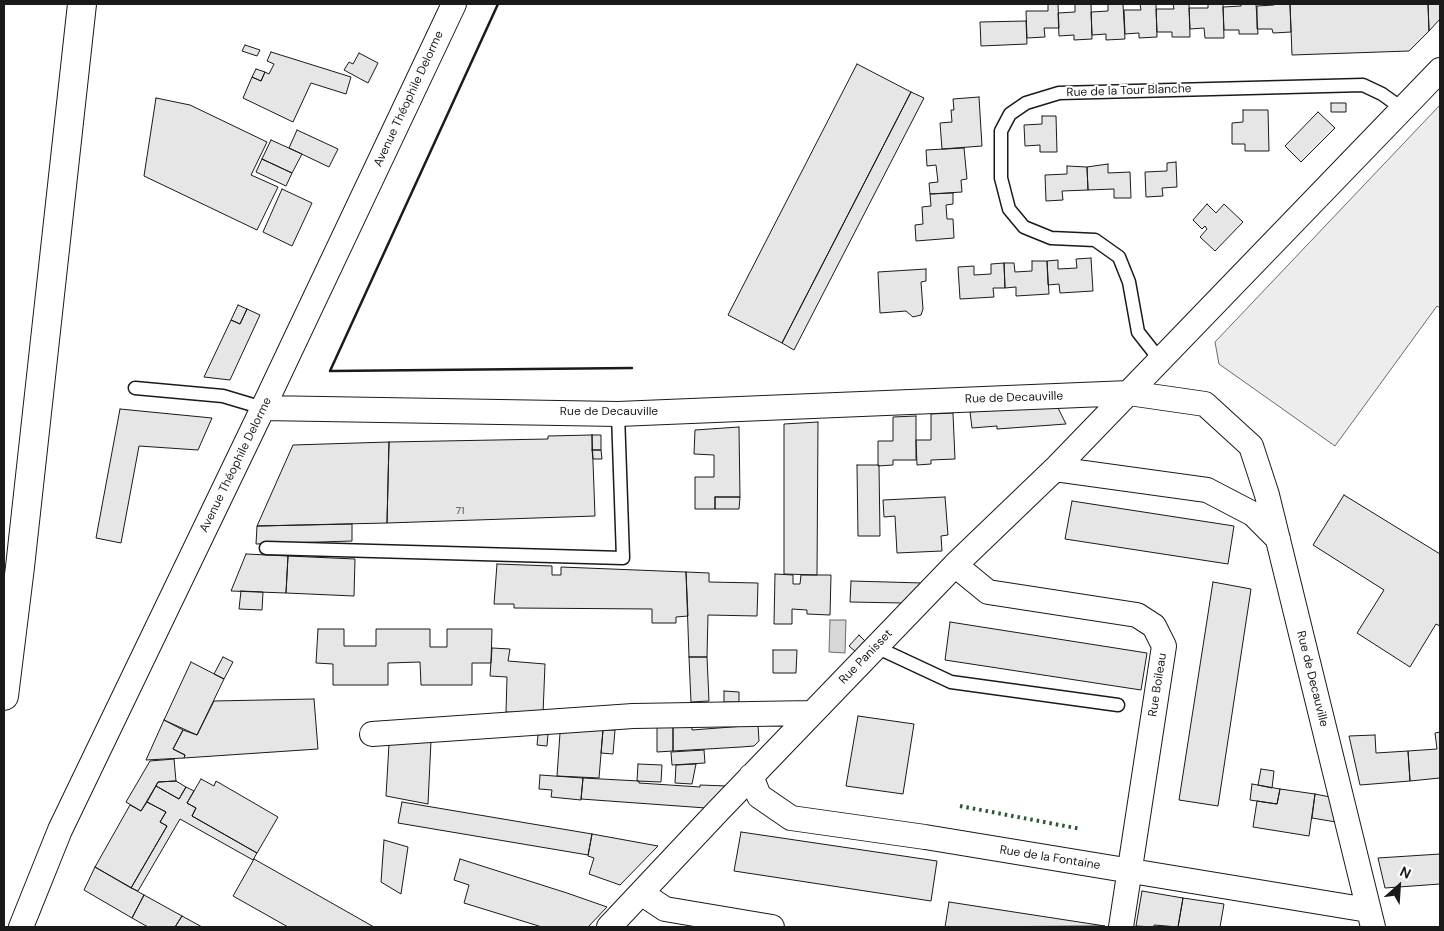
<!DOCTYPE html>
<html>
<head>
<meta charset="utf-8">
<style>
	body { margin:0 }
	#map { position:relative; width:1444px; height:931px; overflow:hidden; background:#fff; font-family:"DM Sans",sans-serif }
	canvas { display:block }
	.frame { position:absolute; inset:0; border:5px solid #1a1a1a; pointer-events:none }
	.north { position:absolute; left:1374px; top:861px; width:50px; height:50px; -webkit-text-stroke:4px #fff; paint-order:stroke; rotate:26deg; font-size:14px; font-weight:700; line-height:20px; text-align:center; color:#1a1a1a }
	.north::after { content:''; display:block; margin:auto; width:18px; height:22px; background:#1a1a1a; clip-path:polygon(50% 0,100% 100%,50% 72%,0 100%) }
</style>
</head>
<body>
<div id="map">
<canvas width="1444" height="931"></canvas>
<div class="frame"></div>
<div class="north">N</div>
</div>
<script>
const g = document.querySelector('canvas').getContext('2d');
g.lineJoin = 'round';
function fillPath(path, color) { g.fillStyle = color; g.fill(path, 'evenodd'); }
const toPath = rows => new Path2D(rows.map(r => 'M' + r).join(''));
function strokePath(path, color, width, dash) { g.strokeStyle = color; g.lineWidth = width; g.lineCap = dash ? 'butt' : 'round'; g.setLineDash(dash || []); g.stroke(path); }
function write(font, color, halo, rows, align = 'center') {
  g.font = font + ' "DM Sans",sans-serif'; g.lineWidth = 4; g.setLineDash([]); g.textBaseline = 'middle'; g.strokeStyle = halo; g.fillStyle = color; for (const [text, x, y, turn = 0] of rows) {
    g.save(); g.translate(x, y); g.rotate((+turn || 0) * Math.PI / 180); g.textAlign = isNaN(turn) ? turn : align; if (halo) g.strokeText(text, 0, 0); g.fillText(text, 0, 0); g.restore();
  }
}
const green = toPath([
	[1440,105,1440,308,1437,306,1335,446,1219,364,1215,342,1440,105]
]);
fillPath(green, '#ededed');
strokePath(green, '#6a6a6a', 1);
const water = toPath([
	[830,620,846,620,845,653,829,652,830,620]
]);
fillPath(water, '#d7d7d7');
strokePath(water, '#6a6a6a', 1);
const building = toPath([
	[1048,4,1058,4,1059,28,1044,28,1045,37,1027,38,1026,11,1048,11,1048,4],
	[1075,4,1091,4,1092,39,1074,40,1074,35,1059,36,1058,13,1075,12,1075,4],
	[1108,4,1123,4,1125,39,1106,40,1106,34,1092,35,1091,12,1108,11,1108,4],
	[1140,4,1156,4,1157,37,1139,38,1139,33,1125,34,1124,10,1141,10,1140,4],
	[1173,4,1189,4,1190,37,1172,37,1172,32,1157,32,1156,9,1174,9,1173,4],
	[1208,4,1223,4,1224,38,1205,38,1204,28,1190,29,1189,8,1208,8,1208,4],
	[1241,4,1256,4,1258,34,1239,34,1239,30,1224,30,1223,7,1241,6,1241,4],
	[1274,4,1290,4,1291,32,1273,33,1272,29,1257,29,1257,6,1274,5,1274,4],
	[1290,4,1428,4,1429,31,1409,51,1292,55,1290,4],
	[1428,4,1440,4,1440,19,1429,31,1428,4],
	[1026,21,1027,44,981,46,980,22,1026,21],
	[245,45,260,50,257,56,242,51,245,45],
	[271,52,351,77,346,94,311,83,293,122,243,98,252,77,261,81,265,72,269,74,274,64,267,61,271,52],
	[359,53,378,63,368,83,344,70,349,62,353,64,359,53],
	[857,64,911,92,782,343,728,315,857,64],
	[256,69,265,72,261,81,252,77,256,69],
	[911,92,924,98,794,350,782,343,911,92],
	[979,97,982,146,942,149,940,123,952,122,951,110,954,110,953,99,979,97],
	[156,98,190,105,267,142,251,175,278,187,257,230,144,176,156,98],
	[1331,103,1346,103,1346,112,1331,112,1331,103],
	[1243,110,1268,110,1269,151,1245,151,1245,144,1232,144,1232,123,1243,122,1243,110],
	[1318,112,1335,128,1301,162,1285,146,1318,112],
	[1042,116,1056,116,1057,152,1040,152,1040,145,1025,146,1024,125,1042,124,1042,116],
	[297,130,338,149,329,167,289,148,297,130],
	[271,140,302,154,292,173,262,159,271,140],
	[964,148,967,179,961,180,962,192,930,194,929,183,938,182,936,165,927,166,926,150,964,148],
	[262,159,292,173,286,186,256,172,262,159],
	[1176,162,1177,187,1162,188,1163,196,1146,197,1145,172,1167,171,1167,163,1176,162],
	[1108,164,1108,173,1130,172,1131,198,1114,198,1114,189,1088,190,1087,167,1108,164],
	[1067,166,1087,167,1088,190,1062,191,1063,200,1046,201,1045,175,1067,174,1067,166],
	[282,189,312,203,292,246,263,232,282,189],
	[953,193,953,204,946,205,947,219,953,219,954,238,916,241,915,225,923,224,922,207,931,206,930,194,953,193],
	[1207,204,1216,213,1224,204,1243,222,1215,251,1200,237,1207,229,1205,226,1202,229,1193,220,1207,204],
	[1091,258,1093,291,1060,293,1059,284,1048,285,1047,261,1058,260,1058,269,1077,268,1076,259,1091,258],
	[1032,261,1047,261,1049,294,1016,296,1016,287,1005,288,1004,263,1014,263,1015,272,1032,271,1032,261],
	[1004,263,1005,288,993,288,994,297,960,299,958,267,974,266,974,275,991,274,991,264,1004,263],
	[926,269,926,281,921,282,923,309,921,315,913,317,906,311,880,313,878,272,926,269],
	[238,305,247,309,240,324,231,320,238,305],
	[247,309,260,315,230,380,204,377,231,320,240,324,247,309],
	[1057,406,1066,424,997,429,997,426,972,428,970,412,1057,406],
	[120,409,212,418,198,450,139,446,121,543,96,538,120,409],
	[953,413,955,459,931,460,931,464,917,465,916,440,931,440,931,414,953,413],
	[916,416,916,460,893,460,893,465,878,466,878,441,893,441,893,417,916,416],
	[818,422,817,575,784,574,784,424,818,422],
	[739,427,740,497,715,497,715,509,695,509,695,477,714,477,714,455,694,454,695,430,739,427],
	[592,435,601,435,601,450,592,450,592,435],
	[592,435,595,516,387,523,389,442,548,439,548,436,592,435],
	[389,442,387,523,257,526,293,445,389,442],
	[592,450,601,450,602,459,593,459,592,450],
	[857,465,879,465,880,536,858,536,857,465],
	[1344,495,1440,554,1440,626,1436,624,1410,667,1357,633,1384,590,1313,545,1344,495],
	[715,497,740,497,739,509,715,509,715,497],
	[945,497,948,535,941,536,942,551,897,553,895,516,884,517,883,500,945,497],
	[1072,501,1234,526,1228,564,1065,539,1072,501],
	[352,524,352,541,256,544,257,526,352,524],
	[246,554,288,556,286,593,231,591,246,554],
	[288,556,355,559,354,596,286,593,288,556],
	[497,564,552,566,552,575,561,575,561,567,686,572,688,616,676,617,676,623,652,623,652,609,514,608,514,604,494,604,497,564],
	[686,572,709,573,709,582,758,583,757,616,708,615,707,657,689,657,686,572],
	[775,574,793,575,793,584,800,584,801,575,831,575,830,615,807,614,807,610,792,609,792,624,774,624,775,574],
	[851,581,923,583,903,603,850,602,851,581],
	[1213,582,1251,589,1218,806,1179,800,1213,582],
	[241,591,263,592,262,610,239,609,241,591],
	[950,622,1147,653,1141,690,945,660,950,622],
	[318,629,344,629,344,646,376,646,376,629,430,629,430,647,447,647,447,629,492,629,491,663,472,663,472,685,421,685,420,662,388,663,388,685,333,685,333,664,316,663,318,629],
	[859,635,866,642,856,652,849,646,859,635],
	[492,648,510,649,508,661,545,664,543,714,506,712,507,677,490,676,492,648],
	[773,650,797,650,796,673,773,673,773,650],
	[223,657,233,662,224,679,214,674,223,657],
	[689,657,707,657,709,701,691,702,689,657],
	[191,662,224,679,197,735,164,720,191,662],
	[724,691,739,692,739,702,724,702,724,691],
	[314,699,318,749,184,758,185,755,173,749,183,730,197,735,214,701,314,699],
	[858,716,914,724,903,794,846,786,858,716],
	[164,720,183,730,173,749,185,755,184,758,146,760,164,720],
	[692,725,692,730,758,725,759,741,754,746,741,747,673,751,673,726,692,725],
	[673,726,673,751,657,752,657,727,673,726],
	[603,730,615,730,613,754,601,753,603,730],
	[603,730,599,778,557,776,560,733,603,730],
	[1440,732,1440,778,1410,781,1408,751,1437,749,1435,733,1440,732],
	[548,734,547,746,537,745,538,735,548,734],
	[1375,735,1376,753,1408,751,1410,781,1360,785,1349,736,1375,735],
	[431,741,428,804,386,796,389,744,431,741],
	[704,750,705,763,672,765,671,752,704,750],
	[174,759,176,781,158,782,141,811,126,802,150,761,174,759],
	[638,764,662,765,661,782,637,781,638,764],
	[696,764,692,784,675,783,676,765,696,764],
	[1261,769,1274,771,1272,788,1258,785,1261,769],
	[540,775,583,778,581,800,551,797,552,790,539,789,540,775],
	[583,778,639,781,639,783,700,787,700,785,727,786,706,808,581,799,583,778],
	[201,779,214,786,216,781,278,817,257,853,192,816,196,808,187,803,201,779],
	[176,781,186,787,179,799,156,786,158,782,176,781],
	[1252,784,1280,789,1277,804,1250,800,1252,784],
	[156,786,179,799,186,787,194,791,187,803,196,808,192,816,257,853,253,860,180,819,138,891,131,888,167,826,160,822,166,812,147,802,156,786],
	[1280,789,1315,794,1309,836,1253,827,1257,801,1277,804,1280,789],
	[1315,794,1330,797,1336,822,1312,818,1315,794],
	[147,802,166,812,160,822,167,826,131,888,95,867,130,805,141,811,147,802],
	[402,802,592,834,588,855,398,823,402,802],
	[741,832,937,861,931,901,734,871,741,832],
	[592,834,658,846,620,885,589,874,594,858,588,856,592,834],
	[384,840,408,847,401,894,381,882,384,840],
	[1440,854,1440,884,1385,888,1378,858,1440,854],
	[254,859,374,927,288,927,233,896,254,859],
	[460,859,567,893,607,907,588,927,542,927,464,903,469,885,454,880,460,859],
	[95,867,144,895,132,918,84,890,95,867],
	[1142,891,1183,898,1178,927,1154,925,1154,927,1136,926,1142,891],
	[144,895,182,916,175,927,148,927,132,918,144,895],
	[1183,898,1224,904,1220,927,1178,927,1183,898],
	[949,902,1105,926,945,927,949,902],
	[182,916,202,927,175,927,182,916]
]);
fillPath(building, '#e6e6e6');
strokePath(building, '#1a1a1a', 1);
const service = toPath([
	[1160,360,1138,332,1129,282,1119,257,1095,240,1051,238,1024,227,1009,209,1001,178,1001,131,1010,114,1026,103,1059,93,1363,85,1382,94,1403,109],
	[135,388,223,396,263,408],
	[266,548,623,558,618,414],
	[876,647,951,682,1118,705]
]);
const minor = toPath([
	[263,408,618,414,1129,393,1205,404,1251,446,1267,495,1373,927],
	[1055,469,1207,490,1253,514,1278,539],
	[955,565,988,592,1137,615,1154,626,1164,646,1121,927],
	[372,734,633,716,812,713],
	[751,776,759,796,791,818,925,837,1368,910],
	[641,893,665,909,772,927],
	[21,927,60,830,263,408,454,4],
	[609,927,718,811,955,565,1055,469,1440,70]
]);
const primary = toPath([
	[4,696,20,567,82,4]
]);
strokePath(service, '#1a1a1a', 15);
strokePath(minor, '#1a1a1a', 26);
strokePath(primary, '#1a1a1a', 30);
strokePath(service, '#fff', 12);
strokePath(minor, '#fff', 24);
strokePath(primary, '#fff', 28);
strokePath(toPath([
	[960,806,1081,829]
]), '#2b5a34', 4, [2.5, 4]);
strokePath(toPath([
	[498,4,330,371,632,368]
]), '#1a1a1a', 2.5);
write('10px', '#4d4d4d', null, [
	["71",460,511]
]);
write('12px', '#1a1a1a', '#fff', [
	["Rue de la Tour Blanche",1129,91,-2],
	["Avenue Théophile Delorme",409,99,-65],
	["Rue de Decauville",1014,398,-2],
	["Rue de Decauville",609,412],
	["Avenue Théophile Delorme",236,465,-64],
	["Rue Panisset",866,657,-46],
	["Rue de Decauville",1312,679,76],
	["Rue Boileau",1158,685,-81],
	["Rue de la Fontaine",1050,858,9]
]);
</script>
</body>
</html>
